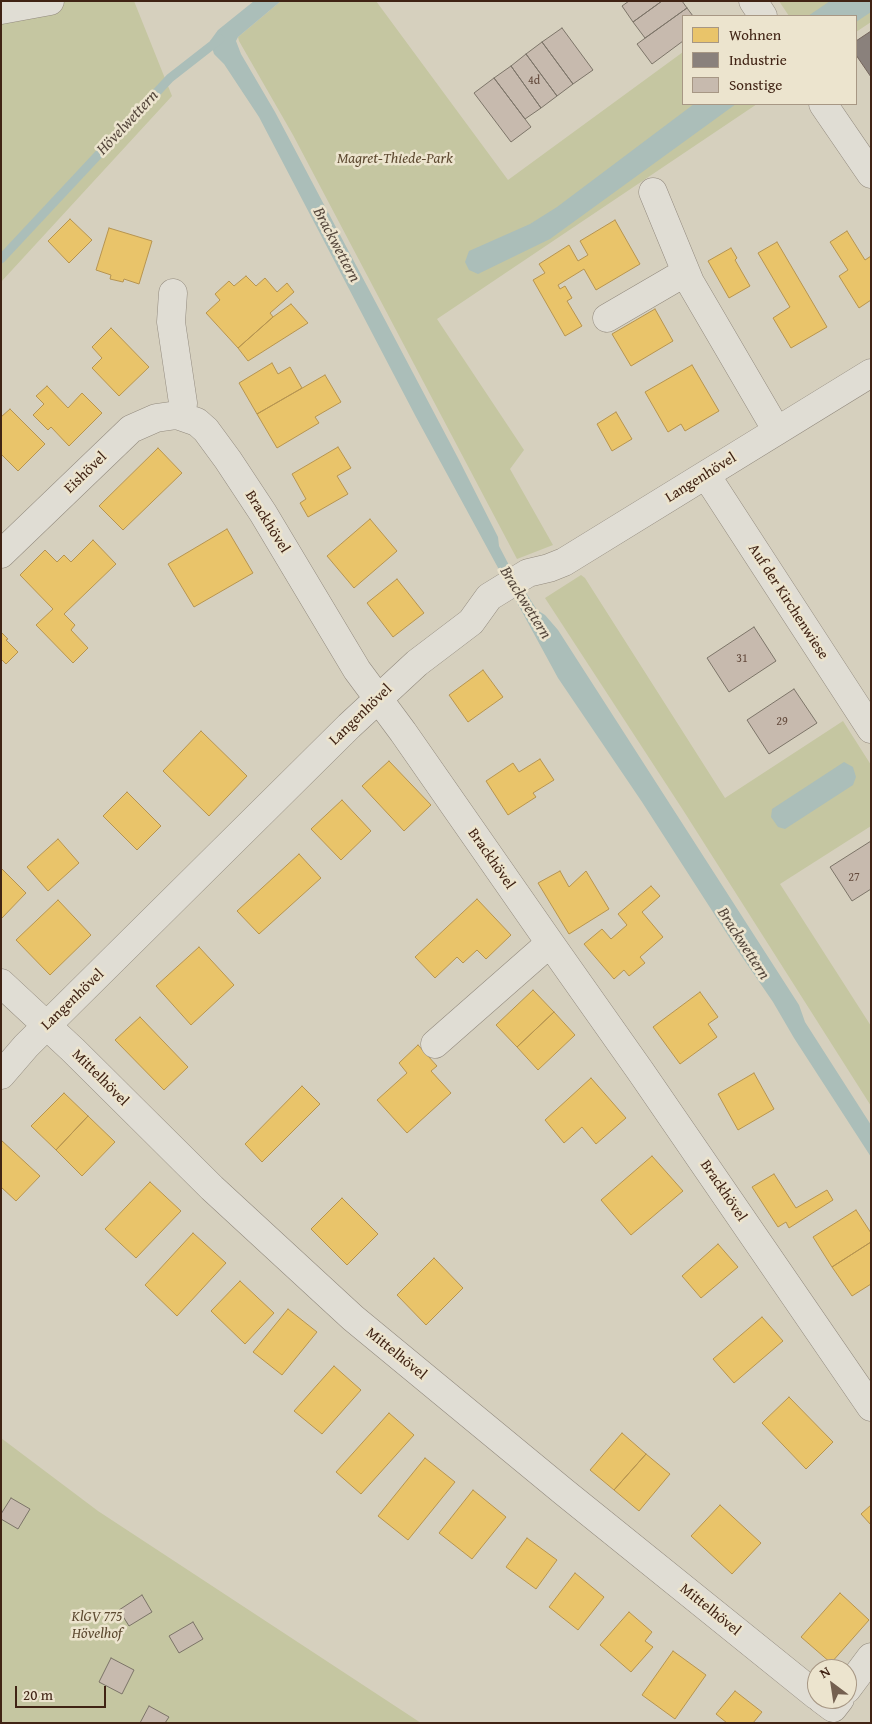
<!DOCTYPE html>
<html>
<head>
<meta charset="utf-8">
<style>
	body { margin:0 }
	#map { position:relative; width:872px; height:1724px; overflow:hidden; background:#d6d0be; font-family:"Gentium Book Plus",serif }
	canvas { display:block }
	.frame { position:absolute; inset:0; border:2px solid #402314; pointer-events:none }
	.legend { position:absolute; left:682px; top:15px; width:175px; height:90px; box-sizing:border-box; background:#ece4ce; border:1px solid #a79784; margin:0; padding:6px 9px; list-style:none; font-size:15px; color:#402314 }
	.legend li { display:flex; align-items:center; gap:10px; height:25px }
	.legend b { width:25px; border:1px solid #a79784 }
	.north { position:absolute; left:807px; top:1659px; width:50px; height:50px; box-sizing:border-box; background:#ece4ce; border:1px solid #a79784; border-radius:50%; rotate:329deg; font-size:14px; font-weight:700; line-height:20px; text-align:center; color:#402314 }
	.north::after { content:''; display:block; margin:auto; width:18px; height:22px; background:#746050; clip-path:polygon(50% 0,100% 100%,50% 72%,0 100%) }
	.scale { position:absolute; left:15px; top:1686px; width:91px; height:22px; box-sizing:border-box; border:2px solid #402314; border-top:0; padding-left:6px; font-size:15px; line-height:18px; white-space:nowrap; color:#402314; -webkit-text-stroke:4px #ece4ce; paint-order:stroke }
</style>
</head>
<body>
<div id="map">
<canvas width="872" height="1724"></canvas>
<div class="frame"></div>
<ul class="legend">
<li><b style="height:14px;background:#e9c46a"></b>Wohnen</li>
<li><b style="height:14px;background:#8a817c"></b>Industrie</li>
<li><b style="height:14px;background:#c7baae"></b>Sonstige</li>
</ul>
<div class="north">N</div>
<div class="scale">20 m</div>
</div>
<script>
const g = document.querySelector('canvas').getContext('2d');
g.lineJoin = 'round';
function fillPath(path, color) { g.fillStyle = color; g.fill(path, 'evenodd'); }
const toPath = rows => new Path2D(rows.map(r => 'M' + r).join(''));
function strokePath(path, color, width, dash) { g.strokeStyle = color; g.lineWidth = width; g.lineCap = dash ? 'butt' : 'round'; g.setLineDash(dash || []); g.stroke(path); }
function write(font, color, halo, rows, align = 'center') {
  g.font = font + ' "Gentium Book Plus",serif'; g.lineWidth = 5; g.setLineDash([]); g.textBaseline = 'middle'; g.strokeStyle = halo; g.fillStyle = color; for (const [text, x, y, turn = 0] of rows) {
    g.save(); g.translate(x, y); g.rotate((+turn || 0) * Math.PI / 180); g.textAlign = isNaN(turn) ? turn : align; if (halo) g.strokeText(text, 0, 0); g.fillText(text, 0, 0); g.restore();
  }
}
fillPath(toPath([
	[1,1,134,1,172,96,1,282],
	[281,1,376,1,508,180,683,52,683,104,757,104,437,319,524,450,510,469,553,545,517,559,293,135,239,41,238,37],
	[779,1,871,1,871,22,856,32,856,16,789,16],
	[581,575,585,578,725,798,843,721,871,765,871,826,780,884,871,1026,871,1106,683,810,545,598],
	[1,1438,98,1511,421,1723,1,1723]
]), '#c5c6a1');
fillPath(toPath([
	[254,1,281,1,238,37,236,41,241,54,275,112,458,458,498,537,499,546,511,569,537,610,545,615,558,630,799,1005,805,1022,871,1125,871,1157,794,1038,773,1002,738,951,642,802,558,678,416,417,259,117,224,64,214,54,210,41,218,30],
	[830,1,871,1,871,12,856,22,856,16,808,16],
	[694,104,736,104,550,239,478,274,469,270,465,262,469,251,530,224,557,207],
	[844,762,853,767,856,777,853,785,785,829,778,827,771,817,772,809]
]), '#abbeb9');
const homes = toPath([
	[70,219,92,240,69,263,48,241,70,219],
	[615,220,640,264,596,290,584,269,558,285,560,289,565,286,572,298,567,301,582,326,565,336,533,280,545,273,539,264,569,245,578,261,588,255,580,241,615,220],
	[109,228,152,241,139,284,124,279,123,282,110,279,111,275,96,270,109,228],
	[847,231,865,260,871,256,871,300,859,308,839,276,848,270,830,242,847,231],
	[777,242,827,327,791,348,773,318,790,307,758,253,777,242],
	[731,248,737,258,735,260,750,286,729,298,708,261,731,248],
	[246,276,256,286,265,278,277,292,287,283,294,292,270,313,273,317,238,348,206,313,220,300,215,294,229,281,234,286,246,276],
	[291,304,308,323,248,361,238,348,273,317,291,304],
	[655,309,673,341,631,366,612,334,655,309],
	[111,328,149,367,119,396,92,368,102,358,92,347,111,328],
	[272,363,278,374,290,367,302,388,257,414,239,383,272,363],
	[692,365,719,411,685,431,681,424,668,432,645,392,692,365],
	[325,375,341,402,315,417,319,423,277,448,257,414,325,375],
	[47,386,68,408,82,393,102,413,69,446,51,427,48,430,33,415,44,404,36,396,47,386],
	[10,409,45,444,18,471,1,454,1,417,10,409],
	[616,412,632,439,612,451,597,424,616,412],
	[338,447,351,468,337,476,348,494,308,517,300,503,306,499,292,474,338,447],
	[158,448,182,473,123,530,99,506,158,448],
	[370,519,397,551,354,588,327,556,370,519],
	[227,529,253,573,194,607,168,564,227,529],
	[93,540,116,564,64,614,75,625,71,630,88,648,73,663,36,625,53,609,20,575,45,550,57,562,64,555,71,562,93,540],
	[397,579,424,613,393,637,367,603,397,579],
	[1,632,8,639,6,640,18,652,6,664,1,659,1,632],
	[483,670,503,697,468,722,449,695,483,670],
	[201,731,247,776,209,816,163,771,201,731],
	[540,759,554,780,533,793,536,797,508,815,486,781,513,763,519,772,540,759],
	[389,761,431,805,404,831,362,786,389,761],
	[127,792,161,826,137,850,103,816,127,792],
	[342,800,371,831,341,860,311,829,342,800],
	[58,839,79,863,48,891,27,867,58,839],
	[299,854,321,878,259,934,237,911,299,854],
	[1,868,26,893,1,919,1,868],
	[560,871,569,887,586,871,609,909,569,934,538,883,560,871],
	[651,886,660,896,642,912,663,937,640,957,645,963,629,976,624,970,614,979,584,944,602,929,611,939,627,925,618,914,651,886],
	[477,899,511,935,486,959,477,950,463,963,457,957,435,978,415,957,477,899],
	[58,900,91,935,50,975,16,940,58,900],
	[199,947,234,985,191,1025,156,986,199,947],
	[533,990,554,1012,517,1047,496,1025,533,990],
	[700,992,718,1017,708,1024,717,1037,680,1064,653,1027,700,992],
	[554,1012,575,1035,538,1070,517,1047,554,1012],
	[140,1017,188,1067,164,1090,115,1040,140,1017],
	[418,1045,437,1066,431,1071,451,1093,407,1133,377,1100,407,1073,399,1063,418,1045],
	[754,1073,774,1109,738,1130,718,1094,754,1073],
	[591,1078,626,1118,596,1144,582,1127,564,1143,545,1120,591,1078],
	[302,1086,320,1104,262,1162,245,1144,302,1086],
	[64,1093,88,1116,56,1150,31,1126,64,1093],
	[88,1116,115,1142,82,1176,56,1150,88,1116],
	[1,1140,40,1176,16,1201,1,1187,1,1140],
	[652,1156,683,1191,631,1235,601,1200,652,1156],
	[774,1174,796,1208,827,1190,833,1200,789,1228,786,1222,778,1227,752,1187,774,1174],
	[150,1182,181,1211,136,1258,105,1229,150,1182],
	[342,1198,378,1234,347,1265,311,1229,342,1198],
	[856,1210,871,1233,871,1242,832,1267,813,1237,856,1210],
	[193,1233,226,1263,177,1316,145,1285,193,1233],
	[871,1242,871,1284,852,1296,832,1267,871,1242],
	[718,1244,738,1267,701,1298,682,1276,718,1244],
	[434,1258,463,1288,426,1325,397,1295,434,1258],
	[240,1281,274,1313,245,1344,211,1311,240,1281],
	[288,1309,317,1332,282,1375,253,1352,288,1309],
	[762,1317,783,1341,734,1383,713,1359,762,1317],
	[334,1366,361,1390,322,1434,294,1411,334,1366],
	[789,1397,833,1442,806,1469,762,1423,789,1397],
	[389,1413,414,1435,361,1494,336,1472,389,1413],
	[622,1433,646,1454,614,1490,590,1470,622,1433],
	[646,1454,670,1474,639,1511,614,1490,646,1454],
	[425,1458,455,1482,408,1540,378,1516,425,1458],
	[473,1490,506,1517,472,1559,439,1533,473,1490],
	[720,1505,761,1543,732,1574,691,1536,720,1505],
	[871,1505,871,1525,861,1514,871,1505],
	[527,1538,557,1560,536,1589,506,1567,527,1538],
	[575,1573,604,1597,578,1630,549,1607,575,1573],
	[840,1593,869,1620,831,1663,801,1637,840,1593],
	[629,1612,652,1632,645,1641,653,1647,631,1672,600,1645,629,1612],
	[673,1651,706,1675,675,1719,642,1695,673,1651],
	[735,1691,762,1712,753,1723,727,1723,716,1714,735,1691]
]);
fillPath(homes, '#e9c46a');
strokePath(homes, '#b69450', 1);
const industry = toPath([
	[871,31,871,77,856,55,856,41,871,31]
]);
fillPath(industry, '#8a817c');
strokePath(industry, '#74655d', 1);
strokePath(toPath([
	[1,259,170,78,220,39]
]), '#abbeb9', 9);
const building = toPath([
	[629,1,662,1,633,22,622,6,629,1],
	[662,1,682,1,687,8,645,38,633,22,662,1],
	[687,8,693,16,683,16,683,41,652,64,637,44,687,8],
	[562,28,593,70,573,84,542,42,562,28],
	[542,42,573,84,557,96,526,54,542,42],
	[526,54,557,96,541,108,511,66,526,54],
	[511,66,541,108,525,119,494,78,511,66],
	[494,78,531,127,511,142,474,93,494,78],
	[754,627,776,661,729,692,707,658,754,627],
	[794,689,817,723,769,754,747,720,794,689],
	[871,841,871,889,852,901,830,867,871,841],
	[11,1498,30,1509,18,1529,1,1519,1,1514,11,1498],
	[142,1595,152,1612,129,1626,119,1610,142,1595],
	[193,1622,203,1639,179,1653,169,1636,193,1622],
	[111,1658,134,1670,122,1694,99,1682,111,1658],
	[149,1706,169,1717,165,1723,140,1723,149,1706]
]);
fillPath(building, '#c7baae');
strokePath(building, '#7c7468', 1);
const minor = toPath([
	[753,1,763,16],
	[1,10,50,1],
	[823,104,871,174],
	[653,192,690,282,777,431],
	[173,293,171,322,183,403,182,416],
	[607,318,686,272],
	[706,475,871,729],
	[1,554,131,429,156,418,177,415,197,422,206,430,228,460,263,513,357,670,403,732,550,943,641,1072,871,1407],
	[1,983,73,1050,212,1188,353,1318,564,1492,817,1696],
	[435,1044,550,943],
	[1,1075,26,1046,349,726,417,663,471,622,489,597,528,573,549,568,564,562,871,373],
	[847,1689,871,1657],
	[821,1699,833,1708,840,1699]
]);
strokePath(minor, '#928a7e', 29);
strokePath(minor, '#e0ddd4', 28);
write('12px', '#644b3d', null, [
	["4d",534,81],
	["31",742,659],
	["29",782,722],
	["27",854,878]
]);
write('italic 15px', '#5e4a31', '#ece4ce', [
	["Magret-Thiede-Park",395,159],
	["KlGV 775",97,1617],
	["Hövelhof",97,1634]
]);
write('15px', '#402314', '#ece4ce', [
	["Eishövel",86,473,-44],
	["Langenhövel",701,478,-32],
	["Brackhövel",267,522,58],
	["Auf der Kirchenwiese",788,602,57],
	["Langenhövel",361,715,-44],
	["Brackhövel",491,859,55],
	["Langenhövel",73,1000,-44],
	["Mittelhövel",100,1078,45],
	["Brackhövel",723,1191,56],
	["Mittelhövel",396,1354,39],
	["Mittelhövel",710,1610,39]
]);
write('italic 16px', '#56483d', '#ece4ce', [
	["Hövelwettern",128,123,-47],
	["Brackwettern",336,245,62],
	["Brackwettern",525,603,58],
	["Brackwettern",743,944,57]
]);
</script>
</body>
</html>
